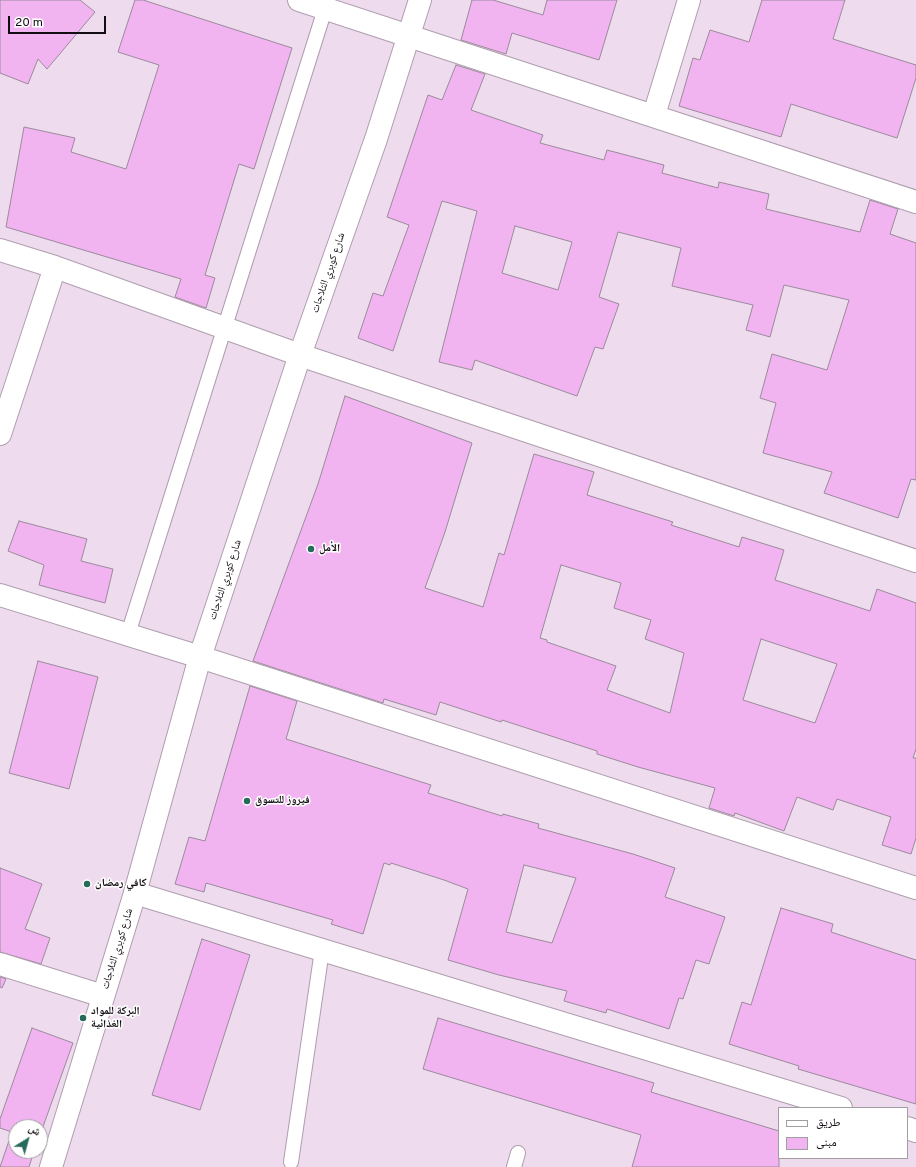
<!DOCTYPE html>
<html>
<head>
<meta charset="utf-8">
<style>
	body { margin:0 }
	#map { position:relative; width:916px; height:1167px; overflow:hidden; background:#eedcee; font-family:Overpass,"Noto Naskh Arabic",sans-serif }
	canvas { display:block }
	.legend { position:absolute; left:778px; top:1107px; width:130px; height:52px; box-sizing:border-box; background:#fff; border:1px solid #a09ea0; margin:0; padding:5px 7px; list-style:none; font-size:12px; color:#120d12 }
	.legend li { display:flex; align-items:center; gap:8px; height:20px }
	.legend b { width:20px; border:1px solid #a09ea0 }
	.north { position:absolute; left:8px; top:1119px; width:40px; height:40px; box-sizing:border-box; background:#fff; border:1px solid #a09ea0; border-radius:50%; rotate:37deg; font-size:11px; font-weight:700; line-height:16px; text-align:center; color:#120d12 }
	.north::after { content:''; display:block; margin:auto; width:14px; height:18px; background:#266a5b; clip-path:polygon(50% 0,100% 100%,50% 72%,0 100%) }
	.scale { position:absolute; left:8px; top:16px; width:98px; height:18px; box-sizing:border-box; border:2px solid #120d12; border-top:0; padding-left:5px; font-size:12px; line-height:14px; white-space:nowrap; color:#120d12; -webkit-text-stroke:3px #fff; paint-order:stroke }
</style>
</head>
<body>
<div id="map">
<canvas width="916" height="1167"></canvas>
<ul class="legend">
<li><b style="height:5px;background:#fff"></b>طريق</li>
<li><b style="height:11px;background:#f1b4f1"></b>مبنى</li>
</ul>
<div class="north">ش</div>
<div class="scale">20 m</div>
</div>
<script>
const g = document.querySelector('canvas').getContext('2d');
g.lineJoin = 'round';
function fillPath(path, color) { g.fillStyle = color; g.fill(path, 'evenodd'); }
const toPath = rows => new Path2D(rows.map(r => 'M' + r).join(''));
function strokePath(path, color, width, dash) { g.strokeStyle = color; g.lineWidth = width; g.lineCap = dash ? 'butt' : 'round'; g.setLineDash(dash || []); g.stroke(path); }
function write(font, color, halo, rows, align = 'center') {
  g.font = font + ' Overpass,"Noto Naskh Arabic",sans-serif'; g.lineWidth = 3; g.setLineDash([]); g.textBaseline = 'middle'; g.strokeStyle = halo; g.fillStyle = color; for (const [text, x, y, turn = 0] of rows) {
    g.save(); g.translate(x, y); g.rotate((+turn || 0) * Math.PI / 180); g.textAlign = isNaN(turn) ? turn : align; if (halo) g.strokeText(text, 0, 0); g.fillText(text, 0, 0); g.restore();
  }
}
const building = toPath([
	[0,0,80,0,95,12,47,69,38,59,28,84,0,73,0,0],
	[135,0,143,0,292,48,254,169,239,164,205,275,215,278,206,308,175,297,181,279,6,227,24,127,75,138,71,152,126,169,159,65,118,52,135,0],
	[472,0,493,0,543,15,547,0,617,0,599,60,512,33,506,54,461,40,472,0],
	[762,0,845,0,833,39,916,65,916,78,897,138,791,104,781,137,679,106,693,58,700,60,710,30,749,42,762,0],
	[456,65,485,74,471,110,543,135,540,143,604,160,607,150,664,165,662,173,718,188,719,182,769,194,766,209,860,232,870,200,898,209,890,234,916,243,916,480,911,479,898,518,824,493,832,472,763,453,776,403,760,398,772,354,827,370,849,300,784,285,770,337,746,330,753,305,672,286,681,248,618,232,599,297,619,304,603,349,595,347,577,396,475,360,472,370,439,362,477,211,442,201,393,351,358,338,373,293,383,296,409,225,387,217,428,95,442,100,456,65],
	[515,226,572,242,558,290,502,273,515,226],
	[345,396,472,443,445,532,425,588,483,607,499,553,504,555,534,454,594,472,587,495,673,522,671,525,739,547,742,537,784,550,775,580,870,611,877,589,916,603,916,749,913,758,916,758,916,838,911,854,882,845,891,817,837,799,833,810,797,797,784,831,735,813,734,816,709,808,715,788,638,767,597,754,597,751,502,720,501,722,440,702,436,715,384,699,383,703,253,661,318,484,345,396],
	[561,565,621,583,614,608,651,620,645,639,684,653,670,713,607,690,616,666,547,642,547,640,540,638,561,565],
	[761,639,837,664,815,723,743,700,761,639],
	[19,521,87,539,81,561,113,569,105,603,39,585,44,565,8,551,19,521],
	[38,661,98,677,69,789,9,773,38,661],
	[250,686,297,701,286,739,431,785,428,793,502,816,503,814,539,824,538,828,633,854,675,868,665,897,725,917,709,964,696,960,683,999,679,998,669,1029,607,1009,606,1013,564,1001,567,991,499,975,448,960,468,889,444,880,391,863,390,865,384,863,363,934,331,924,333,920,206,883,204,892,175,884,189,837,205,841,250,686],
	[524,865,576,878,552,943,506,932,524,865],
	[0,868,42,884,25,929,50,938,41,964,0,952,0,868],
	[781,908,833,924,831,932,916,960,916,1104,798,1069,799,1066,729,1044,742,1002,751,1005,781,908],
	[202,939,250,955,200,1110,152,1095,202,939],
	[0,977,6,979,2,988,0,987,0,977],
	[438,1018,654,1083,651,1092,779,1131,779,1167,632,1167,641,1135,423,1069,438,1018],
	[32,1028,73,1043,40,1135,40,1127,16,1127,16,1151,34,1151,29,1167,0,1167,12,1132,0,1128,0,1119,32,1028]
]);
fillPath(building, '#f1b4f1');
strokePath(building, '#9a8a9a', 1);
const lane = toPath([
	[128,634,325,9],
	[291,1162,322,950],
	[514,1167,518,1153]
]);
const street = toPath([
	[299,0,916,202],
	[654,115,689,0],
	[0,250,55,267,300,355,916,561],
	[0,434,55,267],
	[0,595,200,657,916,888],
	[135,893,841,1108],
	[0,964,103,996],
	[907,1128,916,1131]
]);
const secondary = toPath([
	[51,1167,135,893,200,657,300,355,376,139,420,0]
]);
strokePath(lane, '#af9eae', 16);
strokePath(street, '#af9eae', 24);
strokePath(secondary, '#af9eae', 24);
strokePath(lane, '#fff', 14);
strokePath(street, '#fff', 22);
strokePath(secondary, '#fff', 22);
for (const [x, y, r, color] of [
	[311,549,4,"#266a5b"],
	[247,801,4,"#266a5b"],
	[87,884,4,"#266a5b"],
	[83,1018,4,"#266a5b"]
]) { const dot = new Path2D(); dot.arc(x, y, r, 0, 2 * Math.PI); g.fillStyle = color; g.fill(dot); strokePath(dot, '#fff', 1.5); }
write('11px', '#120d12', '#fff', [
	["شارع كوبري الثلاجات",329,273,-71],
	["شارع كوبري الثلاجات",226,580,-72],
	["شارع كوبري الثلاجات",118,949,-73]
]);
write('bold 11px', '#120d12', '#fff', [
	["الأمل",319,549],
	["فيروز للتسوق",255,801],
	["كافي رمضان",95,884],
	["البركة للمواد",91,1012],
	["الغذائية",91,1025]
], 'left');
</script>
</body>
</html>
